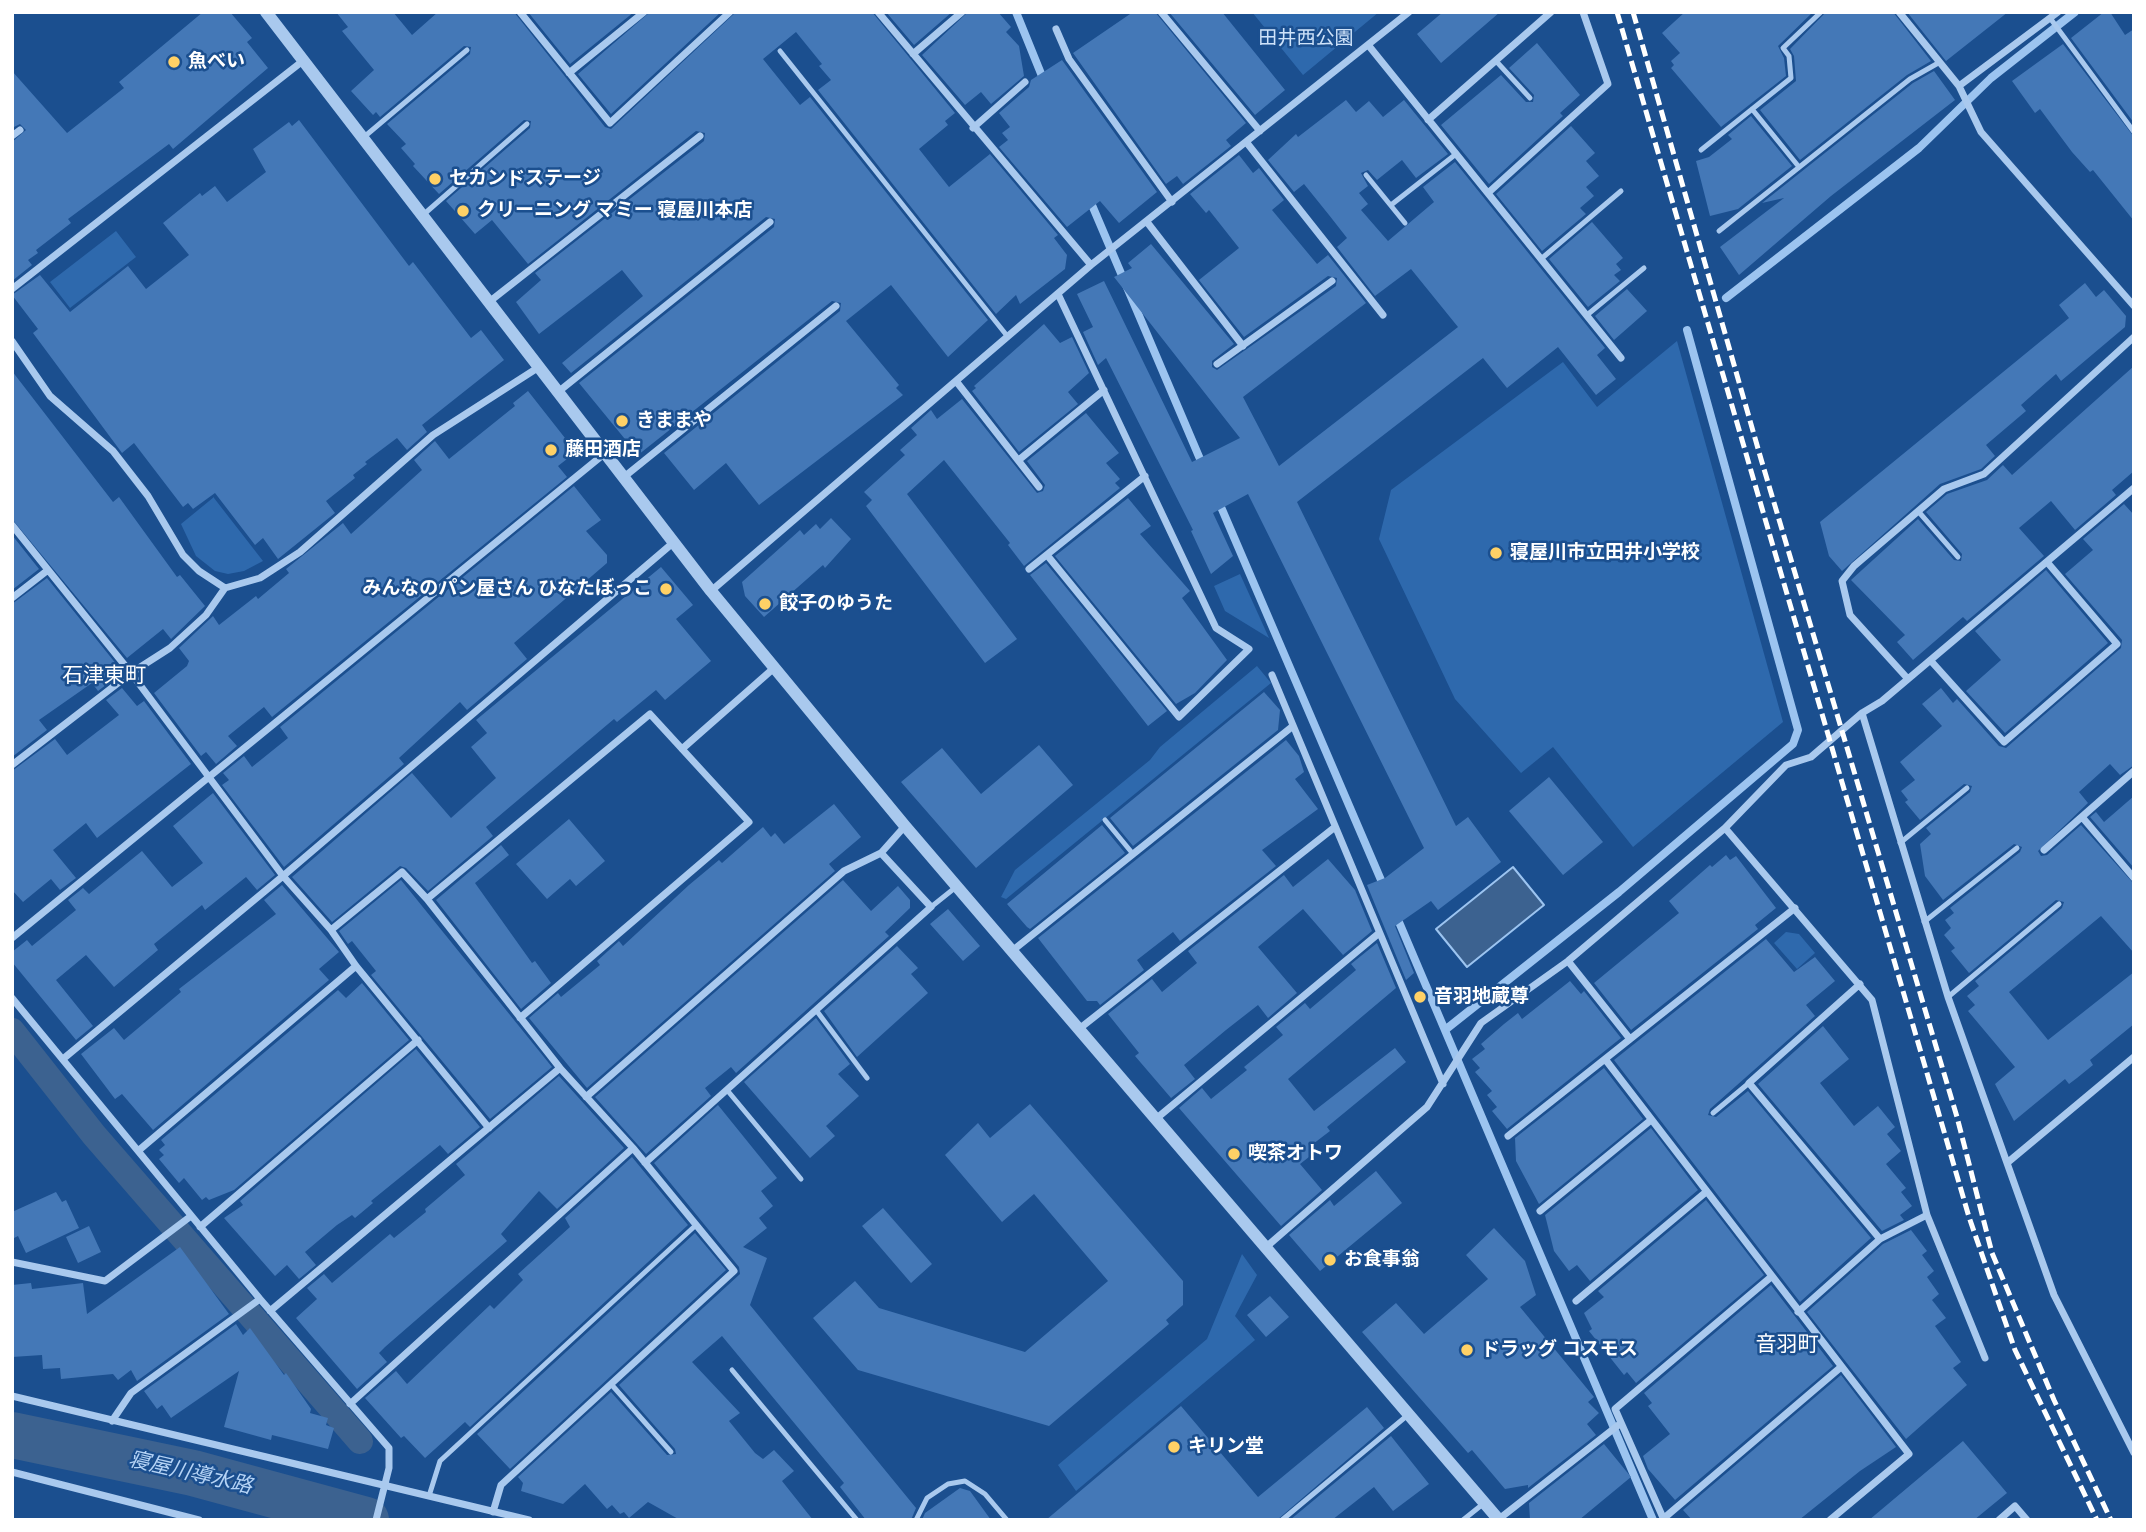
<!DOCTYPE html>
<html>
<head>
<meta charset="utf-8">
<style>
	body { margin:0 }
	#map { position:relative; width:2146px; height:1532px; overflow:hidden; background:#1b4f8f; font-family:Roboto,sans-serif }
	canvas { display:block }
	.frame { position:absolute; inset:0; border:14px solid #fff; pointer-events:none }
</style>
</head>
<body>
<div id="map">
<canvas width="2146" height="1532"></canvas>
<div class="frame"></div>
</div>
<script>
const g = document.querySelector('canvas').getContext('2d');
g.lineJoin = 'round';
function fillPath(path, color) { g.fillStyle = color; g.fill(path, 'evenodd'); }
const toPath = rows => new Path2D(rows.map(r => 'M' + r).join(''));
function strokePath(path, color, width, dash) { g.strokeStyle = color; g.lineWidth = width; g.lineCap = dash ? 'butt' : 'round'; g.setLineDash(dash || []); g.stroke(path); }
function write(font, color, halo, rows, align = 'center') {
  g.font = font + ' Roboto,"Noto Sans JP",sans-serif'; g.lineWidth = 5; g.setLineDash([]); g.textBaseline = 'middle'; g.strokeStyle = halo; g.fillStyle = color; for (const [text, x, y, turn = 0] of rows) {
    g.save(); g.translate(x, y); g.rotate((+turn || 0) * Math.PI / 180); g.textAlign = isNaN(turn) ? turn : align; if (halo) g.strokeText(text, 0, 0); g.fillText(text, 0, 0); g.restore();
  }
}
fillPath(toPath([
	[1252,12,1379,12,1303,75],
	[116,231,136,257,70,308,50,282],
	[1677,341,1783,722,1633,847,1553,747,1521,773,1455,699,1379,539,1391,490,1563,362,1597,407],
	[214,497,214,498,263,561,244,571,228,574,215,571,196,556,181,524],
	[1240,574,1269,638,1225,611,1214,586],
	[1257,666,1271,683,1006,899,1001,897,1015,870,1150,760,1160,747],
	[1786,932,1799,934,1815,953,1797,969,1774,943],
	[1242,1254,1257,1275,1235,1316,1255,1340,1076,1491,1058,1465,1207,1339]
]), '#2e69ad');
const water = toPath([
	[1513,867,1544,905,1467,967,1436,929,1513,867]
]);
fillPath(water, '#3c6290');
strokePath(water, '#9cc4f0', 2);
strokePath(toPath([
	[1016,12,1044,81],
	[1089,198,1203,466],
	[1726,298,1919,148,1991,78,2075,12],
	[1218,500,1384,887],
	[1396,915,1653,1520],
	[1445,1030,1619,892,1793,744,1798,730,1687,330]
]), '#9cc4f0', 8);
strokePath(toPath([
	[12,1031,94,1135,360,1441]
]), '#3c6290', 26);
strokePath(toPath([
	[12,1435,193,1473,366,1520]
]), '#3c6290', 46);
fillPath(toPath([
	[203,12,230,12,252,38,247,42,268,68,173,149,169,144,68,219,71,223,36,250,38,253,28,260,32,265,12,281,12,142,26,130,20,124,12,128,12,71,67,133,124,88,119,82],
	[336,12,393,12,412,35,438,12,514,12,605,127,611,129,736,12,872,12,955,113,945,121,948,125,919,149,949,187,990,154,1058,235,1054,238,1067,255,1065,269,1020,304,1016,295,996,314,818,90,831,80,819,66,822,64,796,32,763,59,800,105,810,97,988,320,948,357,891,285,846,321,899,385,896,388,903,395,759,505,726,463,694,490,664,453,840,311,841,303,832,301,638,455,579,383,774,227,775,219,766,217,571,373,562,363,643,296,622,270,539,334,516,302,541,280,535,273,704,141,705,133,696,131,528,264,492,220,475,234,446,201,530,128,531,121,524,120,439,194,413,166,415,164,401,148,406,144,387,124,470,54,471,47,464,46,380,117,376,112,373,115,351,91,374,70,342,31,348,27],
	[528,12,634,12,570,64],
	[650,12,721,12,611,114,578,74],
	[886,12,952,12,914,45],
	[968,12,998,12,1011,27,1006,32,1019,46,1024,76,991,104,981,92,965,105,922,55],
	[1133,12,1155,12,1246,123,1226,140,1231,146,1183,184,1177,176,1166,184,1073,53],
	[1169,12,1222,12,1285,90,1255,115],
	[1443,12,1500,12,1441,63,1417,34],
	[1685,12,1813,12,1778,46,1784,58,1786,76,1721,127,1671,68,1674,65,1671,61,1680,53,1662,33],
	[1826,12,1893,12,1931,61,1907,75,1800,160,1760,110,1796,81,1794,56,1790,49],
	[1907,12,2008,12,1946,61],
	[2104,12,2110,12,2125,35,2134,29,2134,123,2071,38],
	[1537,43,1580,95,1560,113,1563,116,1489,184,1441,125,1501,75,1526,102,1533,102,1534,95,1509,68],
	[2063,44,2134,137,2134,221,2093,170,2090,172,2072,152,2040,109,2035,113,2012,81],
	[1062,60,1157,192,1119,223,1100,201,1067,227,999,147,1008,140,1002,133,1010,127,999,113,1029,87,1031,80],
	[1934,71,1955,100,1831,196,1739,275,1720,247,1784,198,1762,203,1913,83],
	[1346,100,1356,112,1369,101,1383,117,1404,100,1448,154,1416,178,1402,160,1377,180,1368,170,1361,173,1368,186,1359,193,1368,204,1361,210,1388,241,1434,202,1423,187,1455,162,1605,348,1597,355,1616,379,1596,395,1558,347,1507,388,1483,358,1297,502,1456,826,1468,817,1501,862,1438,910,1431,901,1395,926,1414,973,1406,980,1367,885,1385,878,1424,848,1248,494,1213,513,1233,556,1211,574,1191,531,1193,530,1106,358,1098,365,1083,332,1093,327,1077,294,1104,281,1192,462,1240,438,1114,277,1132,268,1128,263,1151,244,1234,344,1212,361,1212,367,1217,370,1336,286,1337,278,1328,276,1244,337,1199,280,1239,248,1209,210,1206,213,1190,194,1239,155,1253,173,1259,168,1284,200,1272,210,1317,264,1328,255,1366,303,1243,397,1279,466,1458,327,1411,269,1375,296,1337,247,1347,238,1329,215,1304,184,1294,192,1268,160,1296,134,1298,137],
	[1751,116,1792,166,1738,209,1710,216,1696,161,1709,157,1732,139,1728,135],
	[299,120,409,266,413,262,471,338,481,330,504,360,422,425,427,432,407,450,397,438,365,462,367,464,353,475,355,478,326,501,335,513,278,559,263,538,255,545,215,493,193,509,188,503,183,507,134,443,122,453,33,333,38,329,12,295,40,275,70,312,128,266,146,289,189,255,163,223,200,193,202,196,215,186,227,202,266,172,253,149,289,122,292,126],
	[1571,126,1595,153,1586,161,1599,176,1586,187,1594,196,1580,208,1586,214,1542,251,1496,194],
	[1592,222,1623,258,1616,264,1621,270,1614,275,1620,281,1588,307,1549,259],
	[2085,283,2096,297,2104,290,2126,316,2125,327,2061,381,2056,374,2021,405,2026,411,1986,445,1995,456,1981,469,1940,484,1842,571,1829,556,1820,522,2069,318,2059,305],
	[1627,289,1647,311,1614,340,1595,316],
	[1044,324,1060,343,1072,337,1089,373,1068,392,1078,404,1019,452,972,391,976,388,974,386],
	[2134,366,2134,471,2112,490,2116,495,2075,530,2051,501,2019,528,2044,556,1967,621,1963,617,1913,660,1897,642,1905,635,1851,580,1918,519,1954,560,1961,561,1962,554,1926,512,1947,494,1987,480,2003,465,2012,475],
	[12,371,113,502,119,497,177,577,180,575,205,606,171,639,163,629,127,658,12,519],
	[528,391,576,452,558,466,567,477,272,717,264,707,228,736,237,746,216,764,206,752,201,756,154,693,187,666,189,661,179,648,213,616,219,625,256,596,258,599,289,573,286,569,343,523,351,534,422,470,414,460,435,441,449,459,515,406,513,403],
	[962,399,1037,493,1043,491,1045,485,1027,461,1086,413,1119,453,1106,463,1120,479,1115,483,1120,488,1024,566,1008,545,1010,543,944,460,907,494,1017,639,985,663,866,506,872,500,864,492,905,455,900,450,917,435,911,428,931,410,937,419],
	[574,486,601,520,586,531,607,555,607,563,514,643,527,659,467,710,460,702,399,758,404,764,284,867,222,785,229,780,223,773,244,756,252,767,288,738,280,727],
	[1128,498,1151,526,1140,534,1190,591,1182,598,1227,660,1195,693,1176,704,1055,556],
	[2124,504,2134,515,2134,765,2120,775,2110,764,2079,792,2088,803,2038,851,2041,856,2047,855,2081,825,2134,884,2134,953,2101,916,2009,992,2048,1040,2134,972,2134,1024,2090,1060,2093,1065,2077,1078,2069,1084,2065,1079,2014,1121,1995,1084,2015,1067,1968,1011,1975,1005,1967,996,1979,986,1975,981,2062,908,2064,902,2056,900,1969,973,1951,951,1955,948,1944,935,1951,928,1945,920,1954,913,1950,908,2020,852,2022,847,2014,844,1943,900,1925,876,1920,844,1931,834,1926,828,1970,792,1972,786,1964,784,1920,820,1905,802,1908,800,1901,791,1915,780,1900,762,1942,726,1922,704,1941,688,1953,703,1957,699,1999,746,2006,748,2121,648,2122,640,2065,574,2093,550,2083,539],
	[831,518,851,539,825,568,823,565,764,617,745,596,742,582,800,530,804,535,816,524,820,529],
	[12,535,39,569,12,590],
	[1046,563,1167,711,1148,726,1030,575],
	[661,567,693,605,676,619,711,661,665,700,656,690,617,722,614,719,486,827,493,836,428,891,406,868,400,866,332,922,292,877,412,773,451,818,496,778,471,747,487,733,476,720],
	[2046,570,2108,643,2005,733,1966,691,2001,660,1975,631],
	[47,578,117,665,109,671,115,678,98,691,92,683,39,720,47,730,12,757,12,604],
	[122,688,137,706,144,701,191,764,97,838,86,823,53,850,76,878,60,890,51,879,23,902,12,890,12,771,55,739,67,755,119,715,106,700],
	[1264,692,1280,710,1278,730,1133,846,1110,818],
	[1286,740,1299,756,1304,772,1295,779,1318,809,1262,850,1276,866,1180,941,1173,932,1137,960,1144,970,1100,1005,1097,1001,1087,1001,1038,938],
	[1039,745,1073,785,976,868,901,782,942,748,981,794],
	[1549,777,1603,842,1563,875,1509,811],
	[213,793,275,875,257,890,246,877,205,910,202,905,154,944,158,950,114,987,86,955,56,980,93,1026,76,1040,12,962,12,952,27,940,32,946,76,910,68,900,83,888,89,894,142,851,172,887,203,863,173,826],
	[2134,796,2134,868,2090,817,2096,812,2104,822],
	[834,804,861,837,829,864,835,871,587,1088,529,1018,558,993,561,997,600,965,597,961,619,941,623,946,689,885,719,860,722,863,763,827,771,837,775,833,784,844],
	[569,819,605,861,576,886,570,879,547,899,516,864],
	[1102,825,1125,853,1030,929,1027,927,1007,904],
	[501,845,509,855,475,883,532,963,535,961,551,983,521,1009,436,900],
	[1726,855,1730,860,1736,856,1776,908,1755,925,1758,929,1631,1030,1594,983,1679,913,1669,901,1710,865,1712,867],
	[1328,859,1355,890,1372,931,1343,955,1303,909,1258,947,1297,993,1268,1018,1258,1005,1226,1030,1184,1065,1195,1079,1171,1098,1135,1056,1139,1053,1108,1014,1152,979,1162,992,1197,963,1188,951,1284,875,1293,887],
	[401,880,552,1067,490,1119,371,975,376,971,352,941,348,944,339,931],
	[843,880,871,911,898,886,910,900,910,908,885,932,889,936,736,1073,731,1067,705,1088,711,1096,646,1154,595,1097],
	[282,885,339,952,319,969,329,980,153,1130,122,1094,115,1099,81,1054,114,1028,124,1040,181,992,179,989,276,914,264,900],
	[948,909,980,946,963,961,930,924],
	[1766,939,1794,972,1815,957,1835,981,1806,1005,1815,1016,1710,1109,1708,1115,1716,1117,1748,1091,1871,1238,1800,1302,1614,1060],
	[1377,943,1396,988,1288,1079,1314,1111,1395,1048,1406,1062,1327,1127,1330,1131,1313,1144,1318,1150,1300,1164,1322,1190,1281,1226,1179,1108,1202,1088,1211,1099,1247,1070,1244,1067,1283,1035,1276,1027,1305,1003,1310,1009,1356,970,1351,964],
	[897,946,918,968,911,974,928,993,857,1057,824,1011],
	[1570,981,1581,994,1584,991,1621,1038,1507,1129,1492,1111,1497,1107,1487,1095,1492,1091,1475,1072,1480,1068,1472,1059,1485,1049,1481,1044,1504,1024,1518,1013,1522,1019],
	[362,983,409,1040,234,1190,209,1200,206,1197,202,1200,184,1178,179,1183,159,1159,164,1155,159,1150,165,1145,161,1140,338,990,346,998],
	[816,1018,850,1064,838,1074,859,1096,826,1126,835,1136,810,1158,744,1082],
	[1823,1026,1849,1059,1820,1083,1854,1126,1878,1106,1895,1127,1887,1134,1901,1151,1886,1164,1906,1188,1901,1192,1912,1206,1900,1215,1904,1220,1882,1231,1758,1084],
	[416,1049,480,1127,448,1154,440,1145,371,1201,373,1203,355,1218,352,1215,337,1225,305,1252,316,1265,299,1279,287,1265,275,1276,224,1218,243,1205,240,1201],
	[1604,1068,1643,1119,1539,1204,1516,1161,1515,1138],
	[559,1076,624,1148,557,1209,539,1191,501,1234,507,1241,385,1347,379,1353,387,1362,357,1389,296,1318,317,1299,307,1288,324,1274,332,1283,390,1234,394,1238,426,1212,425,1209,465,1175,456,1164],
	[1030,1104,1183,1281,1183,1305,1166,1320,1169,1324,1049,1426,858,1370,813,1318,855,1281,879,1308,1025,1352,1108,1281,1034,1194,1002,1222,945,1155,978,1123,990,1138],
	[718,1105,777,1178,761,1191,773,1206,759,1218,767,1228,743,1247,767,1258,750,1305,916,1508,911,1520,866,1520,840,1487,844,1483,722,1336,692,1362,740,1413,729,1421,755,1453,763,1459,774,1450,794,1471,782,1481,813,1520,680,1520,648,1502,629,1518,624,1512,620,1514,612,1505,607,1509,585,1484,563,1504,521,1491,523,1483,518,1477,611,1392,667,1455,676,1454,675,1449,619,1385,740,1274,739,1267,654,1163],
	[1651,1128,1698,1190,1590,1281,1577,1265,1569,1271,1554,1251,1545,1215],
	[632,1157,688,1225,470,1427,465,1422,425,1458,404,1436,401,1438,365,1398,396,1371,407,1384,490,1305,494,1309,523,1280,518,1274,570,1227,565,1218],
	[1376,1171,1402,1203,1320,1271,1289,1235,1330,1200,1334,1206],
	[56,1192,62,1202,66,1200,79,1228,26,1253,18,1236,12,1239,12,1212],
	[1706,1200,1764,1275,1636,1383,1627,1372,1624,1375,1589,1331,1592,1329,1584,1313,1604,1297,1598,1291],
	[883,1208,932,1264,911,1283,862,1226],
	[89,1226,101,1252,78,1263,66,1237],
	[1494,1228,1525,1261,1536,1295,1520,1307,1594,1397,1588,1402,1599,1413,1587,1424,1596,1435,1528,1488,1528,1485,1505,1489,1472,1450,1468,1453,1362,1332,1396,1303,1424,1334,1488,1279,1466,1255],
	[1911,1230,1927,1251,1922,1255,1934,1271,1927,1277,1939,1294,1932,1300,1946,1318,1935,1326,1961,1362,1953,1368,1967,1385,1906,1439,1807,1312,1883,1244],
	[695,1233,726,1270,510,1469,477,1434],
	[180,1247,229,1314,137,1381,131,1370,118,1380,113,1374,61,1379,60,1368,43,1369,42,1355,12,1357,12,1285,31,1283,32,1289,83,1283,87,1314],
	[1771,1285,1833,1366,1675,1500,1648,1469,1643,1456,1670,1434,1648,1406,1652,1403,1644,1393],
	[1270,1296,1289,1317,1266,1337,1247,1315],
	[236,1324,243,1335,250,1328,284,1375,286,1373,311,1409,310,1413,328,1418,326,1425,334,1428,328,1449,272,1435,271,1440,224,1427,239,1371,171,1418,162,1405,157,1409,144,1391],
	[1841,1375,1896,1447,1860,1471,1799,1520,1692,1520,1683,1510],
	[1181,1406,1258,1497,1367,1407,1384,1428,1277,1520,1046,1520],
	[1391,1436,1429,1484,1393,1511,1374,1487,1332,1520,1290,1520],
	[1963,1441,2007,1493,1974,1520,1869,1520],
	[1604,1444,1631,1477,1579,1520,1530,1520,1529,1503],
	[960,1488,970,1491,991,1520,922,1520,925,1513]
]), '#4478b7');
strokePath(toPath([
	[2050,18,2134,132],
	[780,51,1008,337],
	[1496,61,1530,98],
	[1752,109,1799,167],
	[364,137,467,50],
	[1701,150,1791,78,1789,56,1783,48,1821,12],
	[1366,175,1405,223],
	[1391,205,1456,154],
	[423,215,527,124],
	[1719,231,1910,79,1940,62],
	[1541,259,1621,191],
	[1587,315,1644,268],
	[1918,511,1958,557],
	[1105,820,1133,854],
	[1900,843,1967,788],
	[931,907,956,887],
	[1924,922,2017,848],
	[1948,997,2059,904],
	[816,1010,867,1078],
	[727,1090,801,1179],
	[1713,1113,1749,1083],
	[732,1370,857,1520],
	[611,1384,671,1452],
	[429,1496,440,1461,696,1225],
	[916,1520,927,1498,948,1484,965,1481,985,1494,1007,1520],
	[1282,1520,1409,1414],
	[1463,1520,1483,1504]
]), '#a9c9ee', 5);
strokePath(toPath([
	[520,12,610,123,730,12],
	[878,12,1091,265],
	[1161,12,1260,131],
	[1899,12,1959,86,1981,132,2134,306],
	[1056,29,1069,59,1172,202],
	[1369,46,1621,358],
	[913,54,962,12],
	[569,73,644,12],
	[1959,86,2058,12],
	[1428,120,1551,12],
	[973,128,1025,82],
	[12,136,20,130],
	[1247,143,1383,315],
	[1488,193,1608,84,1583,12],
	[1147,222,1243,346],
	[12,289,304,60],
	[489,302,700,136],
	[12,341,50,396,113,451,148,496,183,555,199,571,225,588],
	[1217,364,1332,281],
	[956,381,1039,487],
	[558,392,770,222],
	[1020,459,1104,390],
	[624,477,836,306],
	[12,525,131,673,283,876,331,930,356,966,489,1128],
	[1047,555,1179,717,1249,649,1216,628,1058,294],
	[1029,569,1145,476],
	[711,591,1091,265,1409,12],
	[12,598,48,570],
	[1931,661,2004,742,2117,644,2047,562],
	[1272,675,1443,1084],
	[1908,679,1850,615,1842,581,1854,566,1944,489,1984,474,2134,337],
	[682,749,774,668],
	[12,765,131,673,170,648,206,615,225,588,260,578,300,552,433,435,539,367],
	[2082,817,2134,878],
	[1725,828,1872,1000,1927,1215,1985,1358],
	[2044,850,2134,771],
	[427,899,650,714,749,822,520,1018],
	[1795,908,1605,1059,1909,1454,1830,1520],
	[331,930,402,872,427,899,560,1068,633,1148,734,1271,501,1485,493,1512],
	[12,938,604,454],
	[1012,951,1293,726],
	[1568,961,1630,1039],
	[1860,984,1749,1083,1880,1239],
	[12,998,260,1299,389,1448,389,1468,376,1520],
	[1079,1029,1335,827],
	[2134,1057,2007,1163,2054,1295,2134,1453],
	[63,1059,283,876,674,542],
	[586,1097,844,871,881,853,905,826],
	[1157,1118,1378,934],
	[1508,1136,1605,1059],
	[138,1151,356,966],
	[645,1163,931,907,881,853],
	[2007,1163,1948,997,1862,713,1882,701,2134,488],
	[1540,1211,1651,1120],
	[200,1227,418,1040],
	[1265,1248,1427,1107,1481,1023,1568,961,1725,828,1786,765,1811,757,1862,713],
	[12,1262,105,1281,191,1216],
	[1576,1301,1706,1192],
	[270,1311,560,1068],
	[1798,1312,1880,1239,1927,1215],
	[12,1396,529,1520],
	[350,1404,633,1148],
	[112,1421,131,1393,260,1299],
	[12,1472,199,1520],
	[1499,1519,1621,1423],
	[1663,1519,1841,1367],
	[1664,1520,1615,1409,1771,1277],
	[1999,1520,2015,1506,2027,1520]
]), '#a9c9ee', 7);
strokePath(toPath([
	[266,12,711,591,905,826,1499,1520]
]), '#a9c9ee', 12);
strokePath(toPath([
	[1617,12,1969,1217,2015,1350,2097,1520],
	[1633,12,1761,459,1957,1117,1992,1253,2054,1400,2111,1520]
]), '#fff', 5, [12, 5]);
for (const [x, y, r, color] of [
	[174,62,7,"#ffd166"],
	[435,179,7,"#ffd166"],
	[463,211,7,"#ffd166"],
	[622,421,7,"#ffd166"],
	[551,450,7,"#ffd166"],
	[1496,553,7,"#ffd166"],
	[666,589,7,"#ffd166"],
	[765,604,7,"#ffd166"],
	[1420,997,7,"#ffd166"],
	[1234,1154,7,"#ffd166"],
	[1330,1260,7,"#ffd166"],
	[1467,1350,7,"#ffd166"],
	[1174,1447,7,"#ffd166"]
]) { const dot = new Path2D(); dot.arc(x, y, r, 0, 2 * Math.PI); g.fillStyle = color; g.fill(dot); strokePath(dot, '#1b4f8f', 2.5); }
write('19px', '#cfe3fa', '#1b4f8f', [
	["田井西公園",1306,39]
]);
write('bold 19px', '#fff', '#1b4f8f', [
	["魚べい",188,62],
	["セカンドステージ",449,179],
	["クリーニング マミー 寝屋川本店",477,211],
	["きままや",636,421],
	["藤田酒店",565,450],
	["寝屋川市立田井小学校",1510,553],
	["みんなのパン屋さん ひなたぼっこ",652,589,"right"],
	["餃子のゆうた",779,604],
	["音羽地蔵尊",1434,997],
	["喫茶オトワ",1248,1154],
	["お食事翁",1344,1260],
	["ドラッグ コスモス",1481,1350],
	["キリン堂",1188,1447]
], 'left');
write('21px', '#fff', '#1b4f8f', [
	["石津東町",104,677],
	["音羽町",1787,1346]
]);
write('italic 21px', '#b5d3f5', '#1b4f8f', [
	["寝屋川導水路",190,1474,13]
]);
</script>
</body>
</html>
